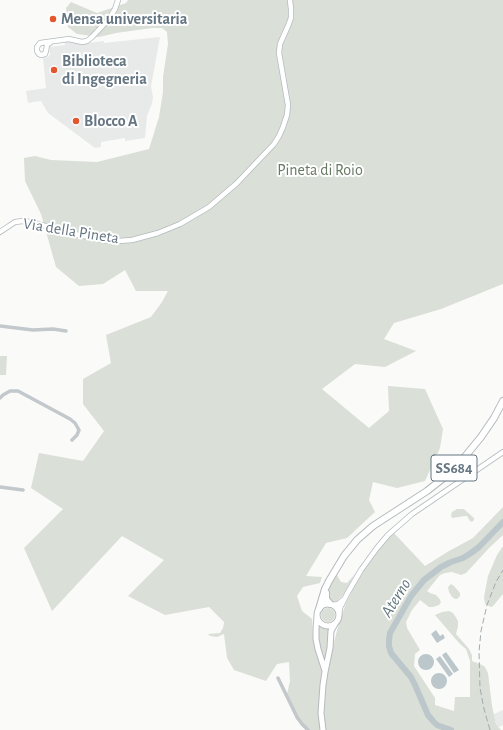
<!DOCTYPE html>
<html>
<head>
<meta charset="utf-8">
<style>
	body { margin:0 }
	canvas { display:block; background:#fafaf8 }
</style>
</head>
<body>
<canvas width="503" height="730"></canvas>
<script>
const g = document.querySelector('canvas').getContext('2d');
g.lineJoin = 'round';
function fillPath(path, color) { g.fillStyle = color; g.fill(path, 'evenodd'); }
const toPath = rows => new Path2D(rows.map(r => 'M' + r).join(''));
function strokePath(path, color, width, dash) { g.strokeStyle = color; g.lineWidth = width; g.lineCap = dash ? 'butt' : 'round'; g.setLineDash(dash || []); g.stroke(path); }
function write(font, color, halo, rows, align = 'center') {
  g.font = font + ' "Alegreya Sans",sans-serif'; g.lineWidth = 4; g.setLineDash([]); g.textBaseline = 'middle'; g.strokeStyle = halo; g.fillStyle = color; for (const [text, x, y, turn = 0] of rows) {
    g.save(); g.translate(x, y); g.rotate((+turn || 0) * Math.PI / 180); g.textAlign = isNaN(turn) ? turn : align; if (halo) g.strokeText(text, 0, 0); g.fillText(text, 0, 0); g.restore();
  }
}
fillPath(toPath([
	[160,37,151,86,153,97,152,104,147,116,145,138,125,141,125,138,101,142,101,147,95,148,48,113,41,101,28,103,26,91,46,88,43,58,48,57,49,56,50,54,49,47,65,45,65,42,70,41,79,44,104,41,104,43],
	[503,710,503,725,499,727,496,724,494,714]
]), '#e8e9e9');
fillPath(toPath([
	[128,0,503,0,503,284,441,309,394,323,384,339,416,351,385,367,355,364,322,389,369,428,389,411,388,386,425,389,443,429,440,448,425,481,397,488,373,482,369,500,375,512,347,538,326,543,306,576,322,577,320,583,303,587,297,596,302,611,312,619,313,641,323,672,319,704,319,713,320,730,306,730,296,719,287,694,290,681,289,662,277,664,266,681,234,670,227,658,224,634,217,637,210,636,208,634,220,633,223,628,224,623,224,622,209,607,165,615,128,596,164,560,122,536,52,611,24,548,63,509,31,488,39,453,83,461,104,431,83,404,83,379,111,363,106,335,151,317,162,302,168,291,136,291,125,270,103,284,79,286,56,267,41,214,25,181,24,158,35,156,51,160,97,162,149,149,159,117,163,92,163,77,168,44,167,32,162,28,152,28,116,33,99,37,77,34,68,27,66,8,71,2,97,13,126,3],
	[0,356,7,356,6,375,0,375],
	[503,507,503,535,490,547,466,573,461,575,452,572,445,573,440,575,427,591,430,593,436,595,439,598,441,602,439,605,433,607,429,607,420,600,412,610,406,622,407,628,420,650,415,654,414,666,435,698,435,705,454,711,455,697,470,697,470,661,466,649,459,643,435,615,442,612,449,611,453,613,455,616,458,621,458,626,456,634,469,649,472,655,472,661,482,665,485,667,488,673,492,706,496,724,501,730,325,730,323,713,325,686,331,653,340,620,346,603,357,581,379,548,393,532,425,566,449,551,473,538],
	[457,509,464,509,466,511,474,518,474,520,472,522,470,521,467,516,465,516,459,517,452,518,451,515,452,512],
	[503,546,503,594,493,606,491,607,485,604,484,597,488,576,497,555],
	[341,566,337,575,341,582,347,583,355,574,343,595,337,601,333,602,329,599,328,592,331,581,338,568],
	[451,584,454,586,460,593,460,596,457,599,455,599,452,597,449,592,448,587],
	'321 615a7 7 0 1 1 14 0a7 7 0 1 1-14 0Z',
	[319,623,323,626,329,627,329,646,325,668,318,638]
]), '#dadfd7');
fillPath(toPath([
	[436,630,440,636,443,634,445,638,437,643,431,634],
	[446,652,459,670,454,673,442,655],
	'418 662a8 8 0 1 1 16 0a8 8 0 1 1-16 0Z',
	[440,656,453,674,449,677,436,659],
	'431 681a8 8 0 1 1 16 0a8 8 0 1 1-16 0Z'
]), '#bbc7cb');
strokePath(toPath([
	[451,730,437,725,433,721,428,715,415,685,411,677,391,653,389,646,389,640,390,633,411,596,424,580,441,567,451,562,463,558,471,553,479,547,503,522]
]), '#bbc7cb', 6);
const secondary = toPath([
	[51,42,47,45,46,51,45,54,41,55,39,54,37,51,37,47,40,43,69,39,82,42,87,41,92,37,109,19,115,9,118,0],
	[0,232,15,222,23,221,31,222,70,233,103,240,118,241,132,240,158,233,180,224,209,207,237,183,274,144,279,136,283,127,287,115,288,105,279,53,280,44,288,26,291,18,291,9,290,0],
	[333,605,338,604,343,600],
	[339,615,340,608,347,594,361,570,377,548,388,535,412,514,503,452]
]);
const primary = toPath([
	'317 615a11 11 0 1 1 22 0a11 11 0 1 1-22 0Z',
	[317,616,316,628,316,639,318,649,325,671],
	[323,730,321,713,323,685,325,672,330,648,331,631,335,624]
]);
const highway = toPath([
	[326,593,326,599,330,604],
	[319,609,325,589,329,581,344,556,357,540,373,526,427,491,446,476,459,464,481,437,494,418,503,401]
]);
strokePath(secondary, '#b3babf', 6);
strokePath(primary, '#b5babe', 7);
strokePath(highway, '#b4b9bd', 8);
strokePath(toPath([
	[0,326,33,330,53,329,66,331],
	[0,398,3,395,10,391,18,391,70,419,75,423,79,430,77,435,72,440],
	[0,487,23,490],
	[278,678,297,717,302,724,308,730]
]), '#c3c8cc', 3.5);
strokePath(secondary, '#fff', 4.5);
strokePath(primary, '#fff', 5);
strokePath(highway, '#fff', 6);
strokePath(toPath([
	[490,730,484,709,480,688,479,652,481,631,487,605,496,582,503,570]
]), '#a2aab0', 1, [6, 3]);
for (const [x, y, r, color] of [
	[53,19,4,"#e4572e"],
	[54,70,4,"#e4572e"],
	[76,121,4,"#e4572e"]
]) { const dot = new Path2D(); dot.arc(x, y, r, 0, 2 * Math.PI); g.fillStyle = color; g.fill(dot); strokePath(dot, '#fff', 1.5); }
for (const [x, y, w] of [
	[454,468,46]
]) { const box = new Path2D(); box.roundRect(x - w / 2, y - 13, w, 26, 3); g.fillStyle = '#fff'; g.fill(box); strokePath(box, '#657683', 1); }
write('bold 15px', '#657683', null, [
	["SS684",454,468]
]);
write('bold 16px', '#657683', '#fff', [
	["Mensa universitaria",61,19],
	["Biblioteca",62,61],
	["di Ingegneria",62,79],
	["Blocco A",84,121]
], 'left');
write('16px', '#687a64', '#fff', [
	["Pineta di Roio",320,170]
]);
write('16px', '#657683', '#fff', [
	["Via della Pineta",71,231,9]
]);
write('italic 17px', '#60757c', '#fff', [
	["Aterno",396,598,-58]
]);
</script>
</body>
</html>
